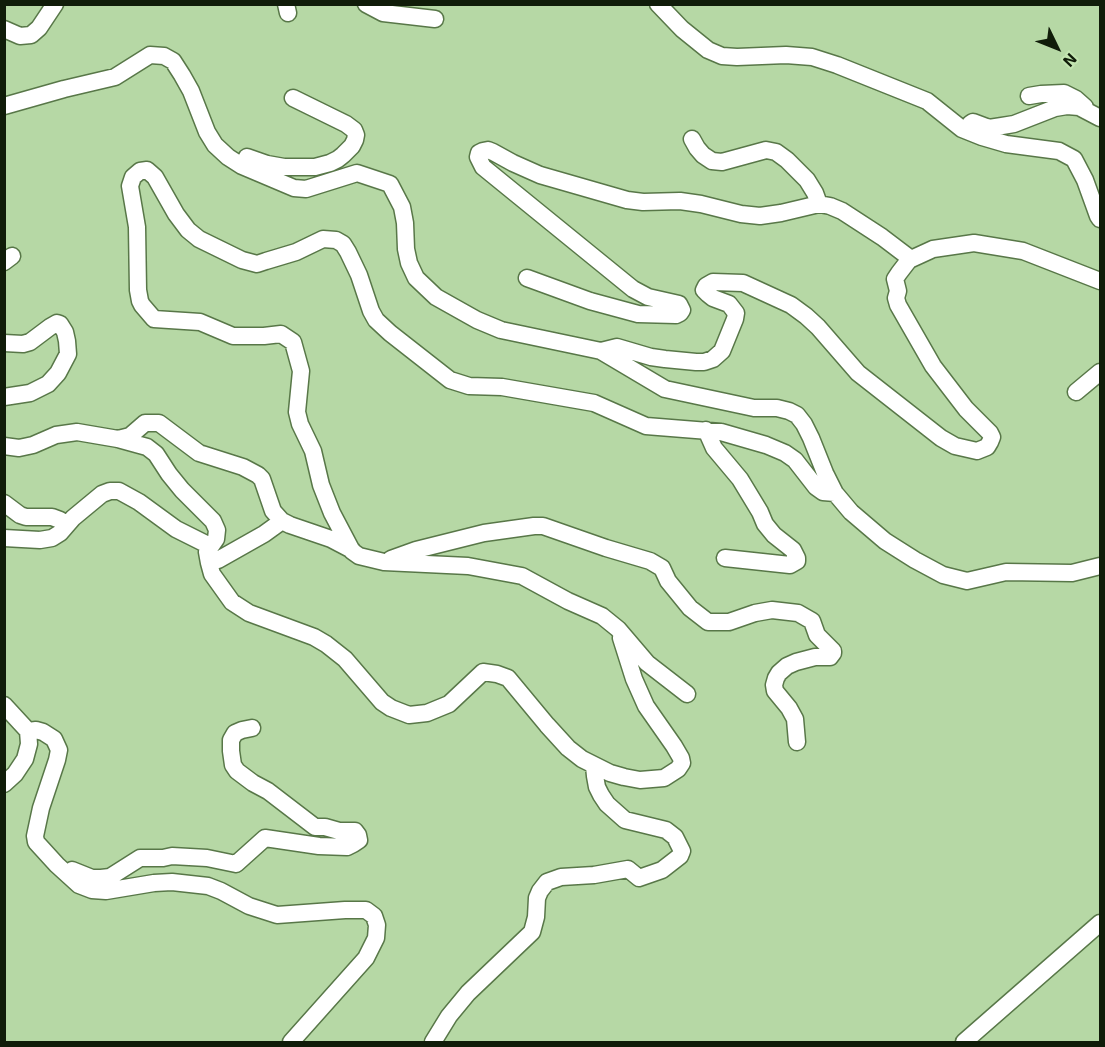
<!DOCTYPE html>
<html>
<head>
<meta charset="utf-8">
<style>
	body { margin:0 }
	#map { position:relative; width:1105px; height:1047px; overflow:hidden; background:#b6d8a5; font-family:"Exo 2",sans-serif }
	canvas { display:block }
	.frame { position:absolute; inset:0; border:6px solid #101c09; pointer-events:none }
	.north { position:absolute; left:1027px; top:18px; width:60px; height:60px; -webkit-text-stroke:4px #c3e5b1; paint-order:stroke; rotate:133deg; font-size:16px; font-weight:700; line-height:24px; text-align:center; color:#101c09 }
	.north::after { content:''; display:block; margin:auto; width:21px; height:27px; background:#101c09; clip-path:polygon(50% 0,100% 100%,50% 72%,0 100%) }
</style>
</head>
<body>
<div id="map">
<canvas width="1105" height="1047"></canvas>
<div class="frame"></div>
<div class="north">N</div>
</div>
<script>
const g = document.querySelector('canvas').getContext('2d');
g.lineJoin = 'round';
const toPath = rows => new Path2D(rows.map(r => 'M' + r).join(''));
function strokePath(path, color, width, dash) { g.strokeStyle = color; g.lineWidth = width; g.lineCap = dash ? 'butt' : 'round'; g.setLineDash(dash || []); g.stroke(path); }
const minor = toPath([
	[286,4,288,13],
	[366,4,383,13,435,19],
	[658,4,682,29,708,50,722,56,737,57,786,55,812,57,837,65,927,101,962,129,982,137,1006,144,1059,151,1074,159,1085,180,1098,216,1100,219],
	[4,29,20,36,31,35,39,28,55,4],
	[1029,96,1041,94,1064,93,1076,99,1085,107],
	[4,106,64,89,115,77,150,55,164,56,173,61,182,75,191,91,207,132,215,145,228,157,242,166,294,188,306,189,357,173,390,184,402,207,405,223,406,249,409,263,416,278,436,297,477,320,501,330,601,351,665,389,754,408,777,408,789,411,797,415,804,424,811,438,825,473,835,493,851,512,885,541,915,560,943,575,967,581,1006,572,1072,573,1100,566],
	[970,124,973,122,989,128,1002,126,1014,124,1055,108,1067,106,1079,107,1100,118],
	[692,139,697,148,703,155,712,161,722,162,766,150,776,152,787,160,807,180,815,193,819,204],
	[247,157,267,164,284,167,315,167,330,163,338,159,343,155,352,146,355,140,356,135,354,130,346,124,293,98],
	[4,262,12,256],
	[527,278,590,301,638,314,676,315,680,313,682,310,679,304,648,297,633,289,483,167,478,157,479,153,483,151,488,150,493,152,513,163,540,175,627,200,643,202,680,201,701,204,741,214,760,216,781,213,819,204,830,206,842,211,882,237,911,259],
	[4,343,23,344,30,342,50,327,57,323,60,324,65,332,67,341,68,354,58,373,48,384,30,393,4,397],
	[601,351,617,347,651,357,665,359,696,362,704,362,713,359,722,351,735,319,736,313,729,304,713,298,708,294,704,290,706,286,713,282,743,283,791,305,806,316,818,327,858,373,941,438,955,446,977,451,987,447,990,442,992,437,990,433,966,409,933,366,898,305,896,298,898,291,895,279,899,273,909,260,933,249,974,243,1023,251,1100,281],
	[1076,392,1100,372],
	[706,430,714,448,740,479,760,512,765,524,774,535,793,550,797,558,797,561,790,565,725,558],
	[118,439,130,436,145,423,159,423,199,453,243,467,258,475,262,479,273,511,282,521,290,525,331,539,352,550],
	[4,446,19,448,33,445,56,435,77,432,118,439,147,447,156,454,169,474,182,490,213,521,217,530,216,539,207,552,209,563,212,574,232,602,249,613,314,637,326,644,345,659,382,702,391,708,409,715,427,713,449,704,483,672,497,674,508,678,547,725,568,748,582,759,610,773,624,777,640,780,664,778,678,769,682,763,681,758,674,746,646,706,634,679,621,638],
	[4,503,20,515,26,517,52,517,60,520,67,525],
	[4,538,40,540,52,538,60,533,73,518,102,494,110,491,119,491,139,502,176,529,210,546],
	[391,559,416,550,484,533,534,526,543,526,606,548,650,561,662,568,668,581,690,608,708,622,729,622,755,613,772,610,798,613,812,621,817,635,833,651,833,653,830,657,815,657,796,662,787,666,779,673,776,678,774,685,775,691,789,708,795,719,797,742],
	[209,563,218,560,264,534,282,521],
	[687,694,647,663,618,629,602,616,568,601,522,576,468,566,384,562,359,556,352,551,332,513,321,485,313,451,300,424,297,412,301,371,293,342,281,334,264,336,233,336,200,322,154,319,142,305,140,301,138,290,137,227,130,186,133,177,140,171,147,170,155,177,176,214,188,230,199,239,242,260,257,264,266,261,296,252,323,239,336,240,343,244,348,252,359,275,371,311,376,320,390,333,450,380,469,386,502,387,594,403,646,426,721,432,766,445,785,453,795,460,816,487,823,492,835,493],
	[4,705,28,731,29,744,25,759,15,774,4,784],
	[28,731,36,730,43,732,54,739,59,750,57,760,41,808,35,836,36,842,57,865,79,885,92,890,106,891,154,883,172,882,208,886,221,891,249,906,277,915,345,910,366,910,374,916,377,925,376,938,366,958,291,1042],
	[72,870,92,878,101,878,110,877,140,858,163,858,172,856,207,858,236,864,265,838,319,846,347,847,353,844,359,840,358,835,355,831,339,831,325,827,315,827,268,791,253,783,237,771,233,765,231,751,231,740,235,733,242,730,252,728],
	[433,1042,449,1016,468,993,532,932,536,917,537,898,540,891,547,882,561,877,594,875,628,869,639,878,662,870,680,856,682,851,675,837,666,830,625,820,607,804,601,795,597,787,595,776,594,766],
	[964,1042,1100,923]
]);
strokePath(minor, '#587748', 19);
strokePath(minor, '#fff', 16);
</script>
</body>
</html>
